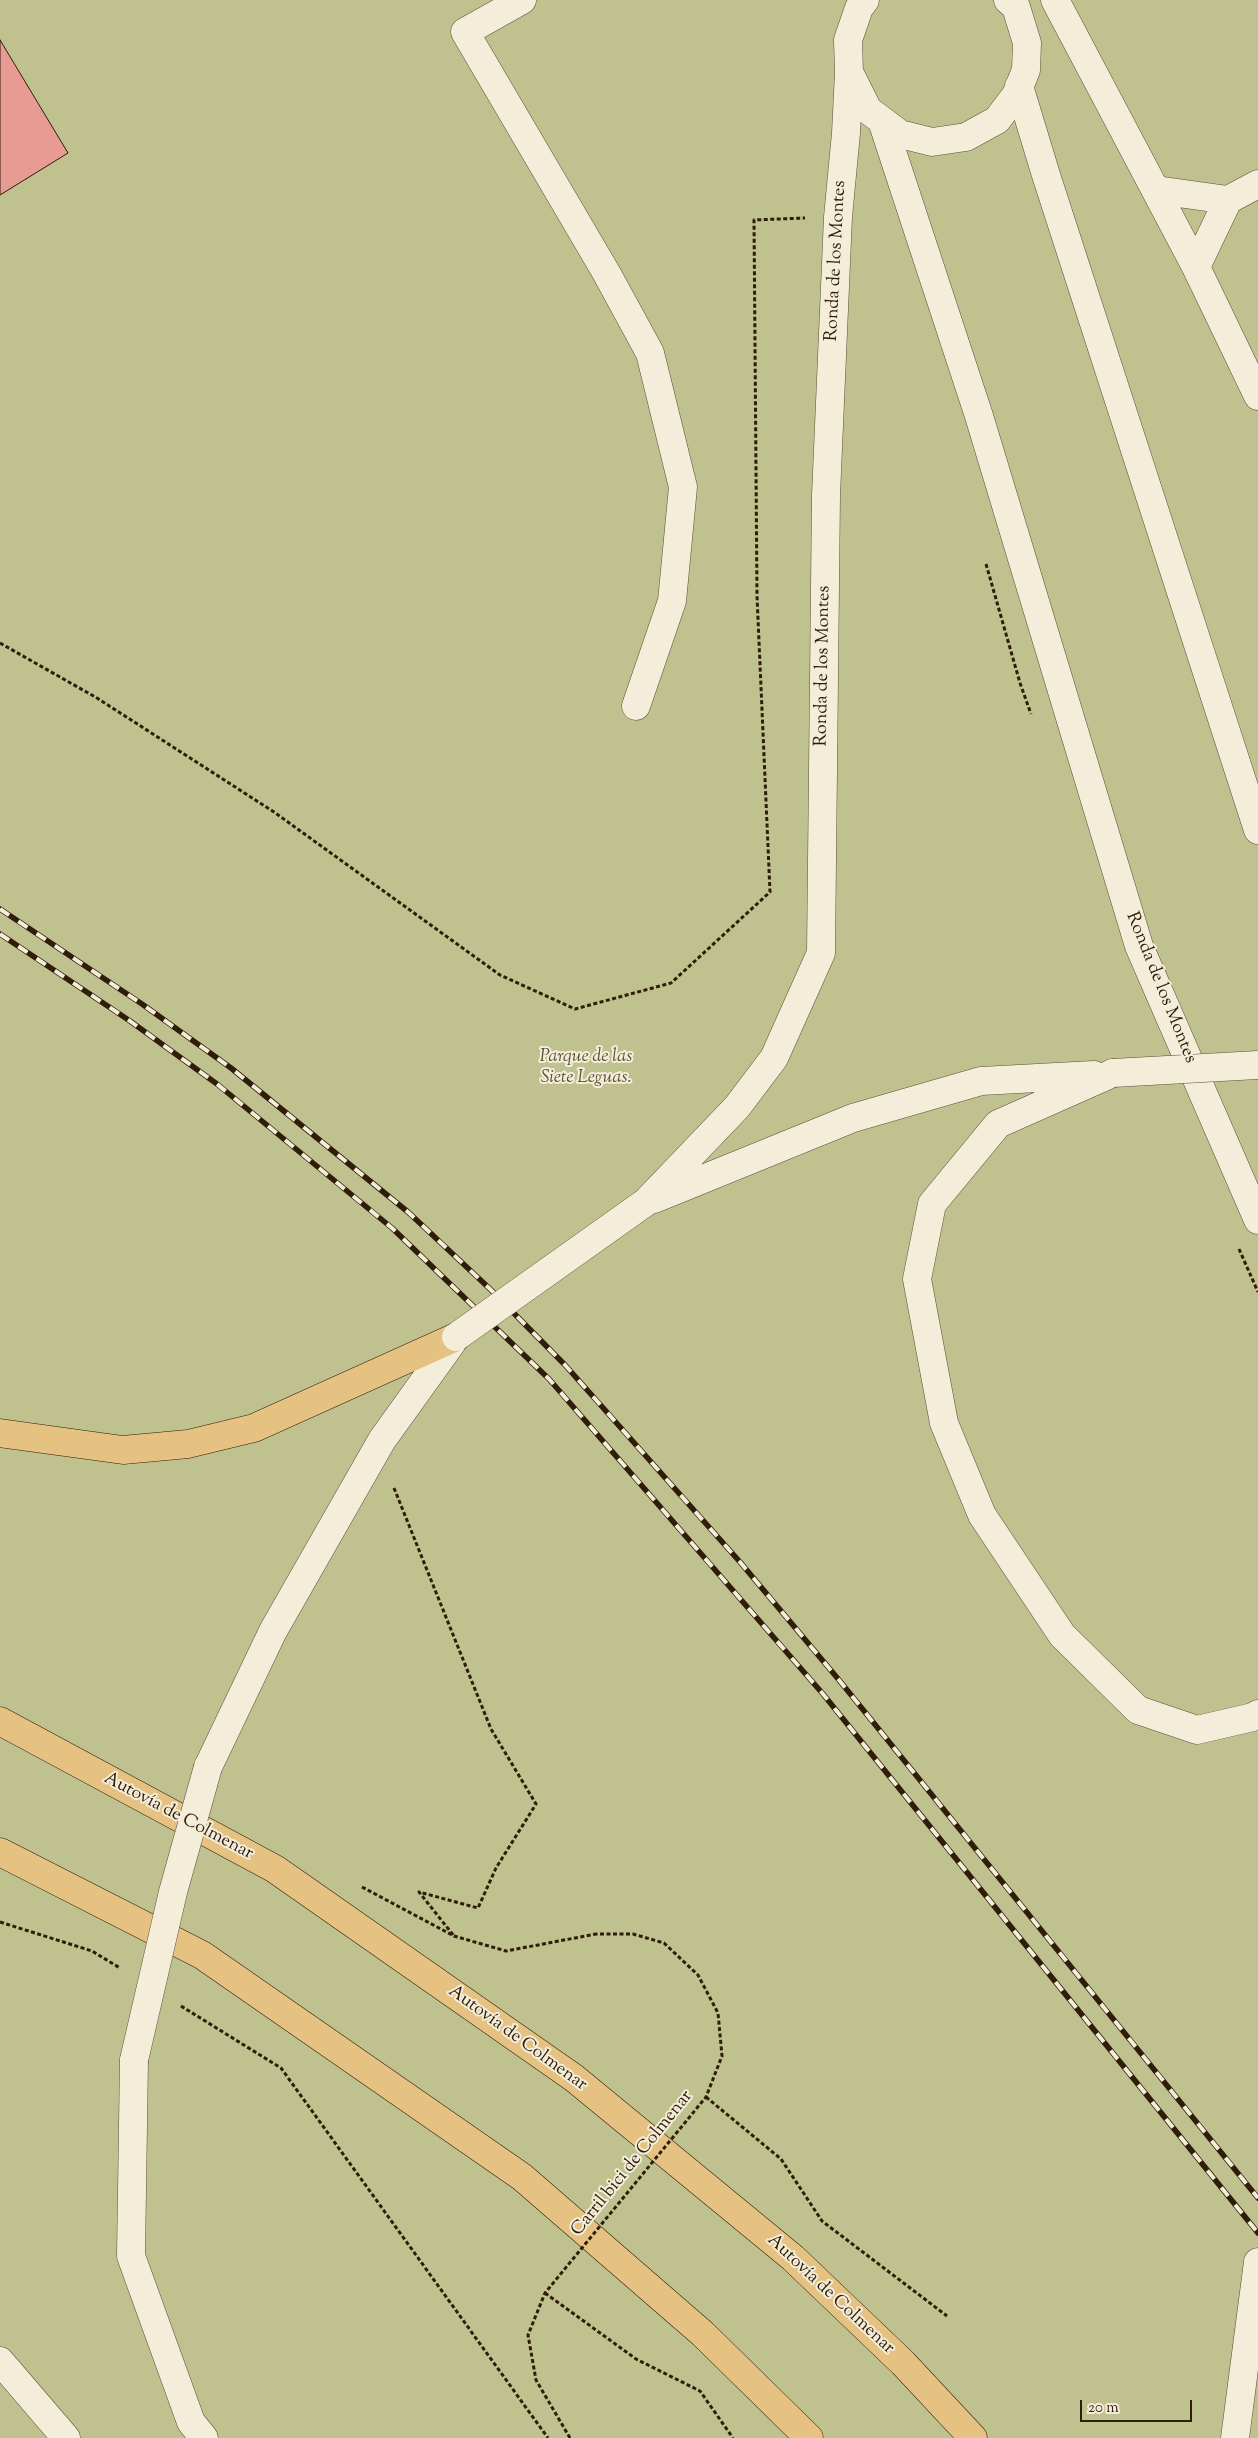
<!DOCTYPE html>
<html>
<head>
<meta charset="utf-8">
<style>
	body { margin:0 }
	#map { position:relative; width:1258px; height:2438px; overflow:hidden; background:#ede3c4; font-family:"Sorts Mill Goudy",serif }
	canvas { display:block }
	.scale { position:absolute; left:1080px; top:2400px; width:112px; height:22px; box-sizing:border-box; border:2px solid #2f1d0a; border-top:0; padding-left:6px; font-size:15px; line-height:18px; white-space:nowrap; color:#2f1d0a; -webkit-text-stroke:4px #f3edd9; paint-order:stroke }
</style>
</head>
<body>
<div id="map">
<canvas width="1258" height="2438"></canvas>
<div class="scale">20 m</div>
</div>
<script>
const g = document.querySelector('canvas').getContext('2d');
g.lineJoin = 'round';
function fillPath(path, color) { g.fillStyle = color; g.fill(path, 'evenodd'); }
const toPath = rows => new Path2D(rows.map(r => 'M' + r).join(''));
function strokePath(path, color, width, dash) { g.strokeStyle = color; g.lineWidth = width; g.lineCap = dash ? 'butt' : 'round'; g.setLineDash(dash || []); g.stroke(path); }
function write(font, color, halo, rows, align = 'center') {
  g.font = font + ' "Sorts Mill Goudy",serif'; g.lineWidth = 4; g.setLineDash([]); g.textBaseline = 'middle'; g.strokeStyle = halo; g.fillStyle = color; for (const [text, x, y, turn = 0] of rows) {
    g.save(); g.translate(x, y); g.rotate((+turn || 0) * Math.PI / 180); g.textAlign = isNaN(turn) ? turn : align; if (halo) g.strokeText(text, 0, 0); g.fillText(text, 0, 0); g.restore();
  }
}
fillPath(toPath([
	[0,0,1258,0,1258,2438,0,2438]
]), '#bfc18f');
const building = toPath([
	[0,40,68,153,0,195,0,40]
]);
fillPath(building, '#e89b93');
strokePath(building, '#2f1d0a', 1);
const minor = toPath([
	[522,0,465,32,607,274,650,353,683,487,672,601,636,706],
	[865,0,859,8,848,40,849,72,868,110,900,134,932,142,966,137,997,120,1016,95,1026,70,1027,43,1016,7,1008,0],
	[1055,0,1196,267,1258,396],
	[1019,86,1046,175,1258,830],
	[882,121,979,416,1139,946,1258,1220],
	[1156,190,1228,200,1258,184],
	[1196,267,1228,200],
	[1113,1073,998,1124,932,1204,917,1279,944,1423,982,1515,1062,1635,1138,1710,1197,1730,1253,1717,1258,1714],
	[654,1199,853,1118,981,1081,1094,1075],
	[646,1202,737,1107,774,1058,821,953,826,495,838,217,846,133,849,72],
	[208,1767,273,1631,382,1440,456,1337],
	[134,2060,131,2256,191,2422,204,2438],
	[0,2361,66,2438],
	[1235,2438,1258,2262]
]);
const highway = toPath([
	[0,1433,123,1450,188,1444,254,1428,456,1337],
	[0,1721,275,1869,574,2078,793,2258,903,2363,973,2438],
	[0,1852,202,1955,522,2177,703,2334,809,2438]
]);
strokePath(minor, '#5e4e38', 29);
strokePath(highway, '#2f1d0a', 29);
strokePath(toPath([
	[986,564,1020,683,1031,714],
	[0,643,97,698,274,812,500,975,575,1009,671,983,770,892,757,596,754,220,805,218],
	[1239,1249,1258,1292],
	[394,1488,491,1729,536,1804,496,1868,478,1908,419,1892,454,1936],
	[362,1887,454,1936,506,1951,596,1934],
	[0,1922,92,1951,120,1968],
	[181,2006,281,2068,548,2438],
	[706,2097,781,2159,822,2221,947,2316],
	[545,2293,636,2359,700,2391,733,2438]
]), '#2f1d0a', 3, [4, 2.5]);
strokePath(minor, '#f3edd9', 28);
strokePath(highway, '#e6c282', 28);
const rail = toPath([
	[0,909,142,1004,231,1068,408,1212,489,1288,565,1365,740,1562,839,1680,1258,2198],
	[0,934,130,1021,217,1084,392,1228,549,1379,823,1694,1258,2233]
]);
strokePath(rail, '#2f1d0a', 5.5);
strokePath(rail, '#f3edd9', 4, [11]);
const minorBridge = toPath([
	[1113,1073,1258,1065],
	[456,1337,646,1202],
	[134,2060,173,1892,208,1767]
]);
strokePath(minorBridge, '#5e4e38', 29, []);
strokePath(toPath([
	[570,2438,536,2380,528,2335,545,2293,706,2097,722,2056,718,2013,698,1975,664,1943,633,1934,596,1934]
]), '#2f1d0a', 3, [4, 2.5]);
strokePath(minorBridge, '#f3edd9', 28);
write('18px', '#2f1d0a', '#f3edd9', [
	["Ronda de los Montes",837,261,-87],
	["Ronda de los Montes",824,666,-89],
	["Ronda de los Montes",1160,988,68],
	["Autovía de Colmenar",178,1817,28],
	["Autovía de Colmenar",517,2039,36],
	["Carril bici de Colmenar",633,2164,-51],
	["Autovía de Colmenar",830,2295,43]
]);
write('italic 18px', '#5a4e32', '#f3edd9', [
	["Parque de las",586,1058],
	["Siete Leguas.",586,1079]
]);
</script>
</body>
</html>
